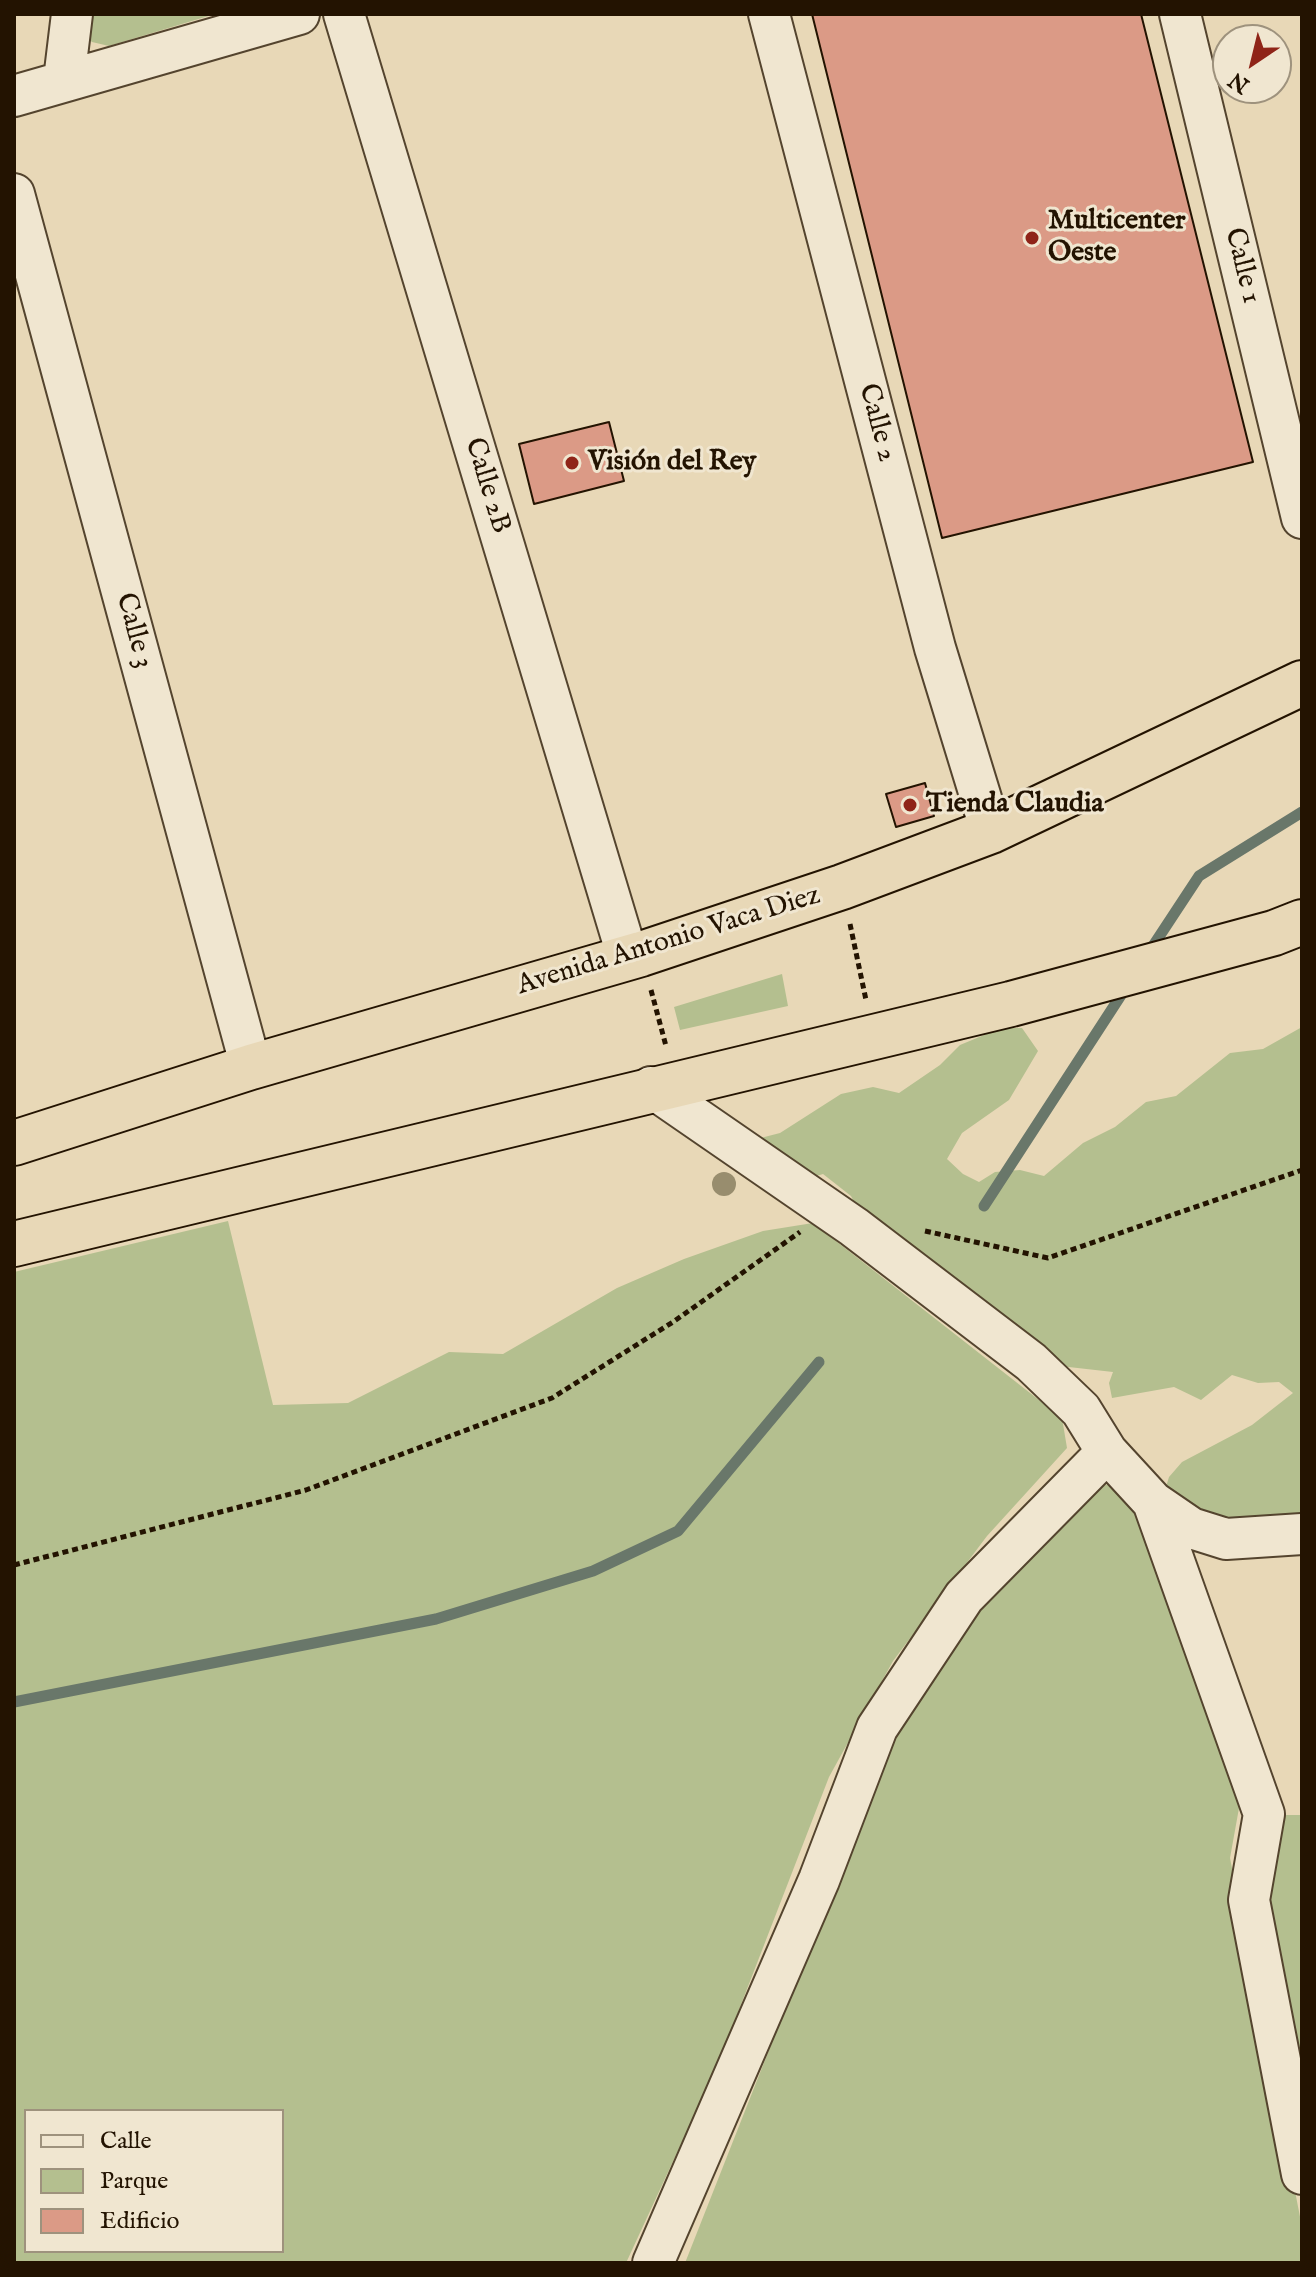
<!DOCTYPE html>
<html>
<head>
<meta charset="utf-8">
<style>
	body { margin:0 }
	#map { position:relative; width:1316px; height:2277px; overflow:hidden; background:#e8d8b7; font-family:"IM FELL English",serif }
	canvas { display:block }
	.frame { position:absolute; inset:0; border:16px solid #231301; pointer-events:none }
	.legend { position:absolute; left:24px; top:2109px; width:260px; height:144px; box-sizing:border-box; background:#f0e6d0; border:2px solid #9e927d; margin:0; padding:10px 14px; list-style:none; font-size:24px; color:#231301 }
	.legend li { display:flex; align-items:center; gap:16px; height:40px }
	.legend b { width:40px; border:2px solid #9e927d }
	.north { position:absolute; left:1212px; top:24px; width:80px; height:80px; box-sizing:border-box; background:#f0e6d0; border:2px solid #9e927d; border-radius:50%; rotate:215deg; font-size:22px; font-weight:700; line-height:32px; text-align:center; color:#231301 }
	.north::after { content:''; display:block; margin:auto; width:28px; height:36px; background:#8f2418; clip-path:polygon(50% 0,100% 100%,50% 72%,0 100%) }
</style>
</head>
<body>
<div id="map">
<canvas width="1316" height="2277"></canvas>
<div class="frame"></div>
<ul class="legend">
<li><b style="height:10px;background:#f0e6d0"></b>Calle</li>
<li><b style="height:22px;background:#b4bf8f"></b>Parque</li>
<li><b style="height:22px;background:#db9a86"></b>Edificio</li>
</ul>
<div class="north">N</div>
</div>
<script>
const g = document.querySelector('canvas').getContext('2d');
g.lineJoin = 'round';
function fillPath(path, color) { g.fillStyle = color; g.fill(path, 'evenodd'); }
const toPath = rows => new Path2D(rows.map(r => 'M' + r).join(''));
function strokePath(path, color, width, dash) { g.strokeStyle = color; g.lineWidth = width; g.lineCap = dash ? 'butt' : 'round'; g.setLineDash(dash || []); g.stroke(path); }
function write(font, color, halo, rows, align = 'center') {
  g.font = font + ' "IM FELL English",serif'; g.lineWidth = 6; g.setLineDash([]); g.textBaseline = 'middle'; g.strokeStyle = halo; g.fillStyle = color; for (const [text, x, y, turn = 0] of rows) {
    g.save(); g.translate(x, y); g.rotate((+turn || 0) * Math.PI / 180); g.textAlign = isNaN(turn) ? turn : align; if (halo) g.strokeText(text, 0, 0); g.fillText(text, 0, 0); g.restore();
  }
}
fillPath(toPath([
	[84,14,215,14,109,46,92,42,81,31],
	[782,974,788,1006,680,1030,674,1007],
	[1302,1027,1302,1519,1273,1523,1204,1517,1165,1490,1169,1477,1182,1462,1252,1425,1293,1393,1279,1382,1258,1383,1232,1375,1201,1400,1174,1387,1112,1398,1109,1383,1113,1372,1051,1365,864,1221,851,1196,823,1174,810,1178,749,1141,780,1133,841,1094,873,1087,899,1093,940,1065,960,1045,1001,1028,1022,1028,1038,1051,1009,1100,962,1133,947,1159,963,1174,979,1182,995,1172,1020,1170,1044,1176,1083,1143,1115,1127,1146,1102,1176,1096,1230,1053,1263,1049],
	[228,1221,273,1405,348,1403,449,1352,503,1354,617,1288,684,1259,763,1231,813,1223,1062,1418,1067,1448,987,1536,893,1661,829,1777,718,2064,626,2263,14,2263,14,1272],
	[26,2111,282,2111,282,2251,26,2251],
	[1106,1485,1125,1486,1142,1509,1241,1797,1230,1858,1302,2227,1302,2263,685,2263,840,1870,875,1764,941,1654,1079,1495],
	[1279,1815,1302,1815,1302,2130,1257,1902]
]), '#b4bf8f');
strokePath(toPath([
	[1147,955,1199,876,1302,812],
	[984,1206,1127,986],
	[14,1702,436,1619,593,1571,678,1531,819,1362]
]), '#69776a', 11);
const building = toPath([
	[812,14,1141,14,1253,462,942,538,812,14],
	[609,422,624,481,534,504,519,444,609,422],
	[925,783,934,816,896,827,886,794,925,783]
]);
fillPath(building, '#db9a86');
strokePath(building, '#231301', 2);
const street = toPath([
	[344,14,628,958],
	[769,14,935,648,991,831],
	[1180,14,1302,518],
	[64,80,72,14],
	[14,96,299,14],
	[14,194,251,1067],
	[651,1087,854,1227,1031,1362,1081,1410,1107,1452],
	[1153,1502,1264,1814,1249,1900,1302,2174],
	[653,2263,819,1880,877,1728,964,1597,1107,1452,1153,1502,1191,1528,1226,1539,1302,1534]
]);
const highway = toPath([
	[14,1143,251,1067,641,954,842,887,991,831,1302,683],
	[14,1244,1011,1004,1274,933,1302,922]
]);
strokePath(street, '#54442e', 44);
strokePath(highway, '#231301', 48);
strokePath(toPath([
	[850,924,866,1000],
	[651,990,666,1046],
	[925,1231,1048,1258,1302,1170],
	[14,1565,306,1490,552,1398,673,1322,800,1232]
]), '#231301', 5, [6, 4]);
strokePath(street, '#f0e6d0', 40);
strokePath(highway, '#e8d8b7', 44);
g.fillStyle = '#988d6e';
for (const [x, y] of [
	[724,1184]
]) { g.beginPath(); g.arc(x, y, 12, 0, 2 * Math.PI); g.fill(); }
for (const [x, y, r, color] of [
	[1032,238,8,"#8f2418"],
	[572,463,8,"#8f2418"],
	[910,805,8,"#8f2418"]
]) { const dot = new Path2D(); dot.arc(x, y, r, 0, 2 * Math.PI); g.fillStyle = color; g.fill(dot); strokePath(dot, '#f0e6d0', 3); }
write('bold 28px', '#231301', '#f0e6d0', [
	["Multicenter",1048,222],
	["Oeste",1048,254],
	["Visión del Rey",588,463],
	["Tienda Claudia",926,805]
], 'left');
write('28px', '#231301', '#f0e6d0', [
	["Calle 1",1241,266,76],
	["Calle 2",876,423,75],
	["Calle 2B",486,486,73],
	["Calle 3",133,631,75],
	["Avenida Antonio Vaca Diez",669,942,-17]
]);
</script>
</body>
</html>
